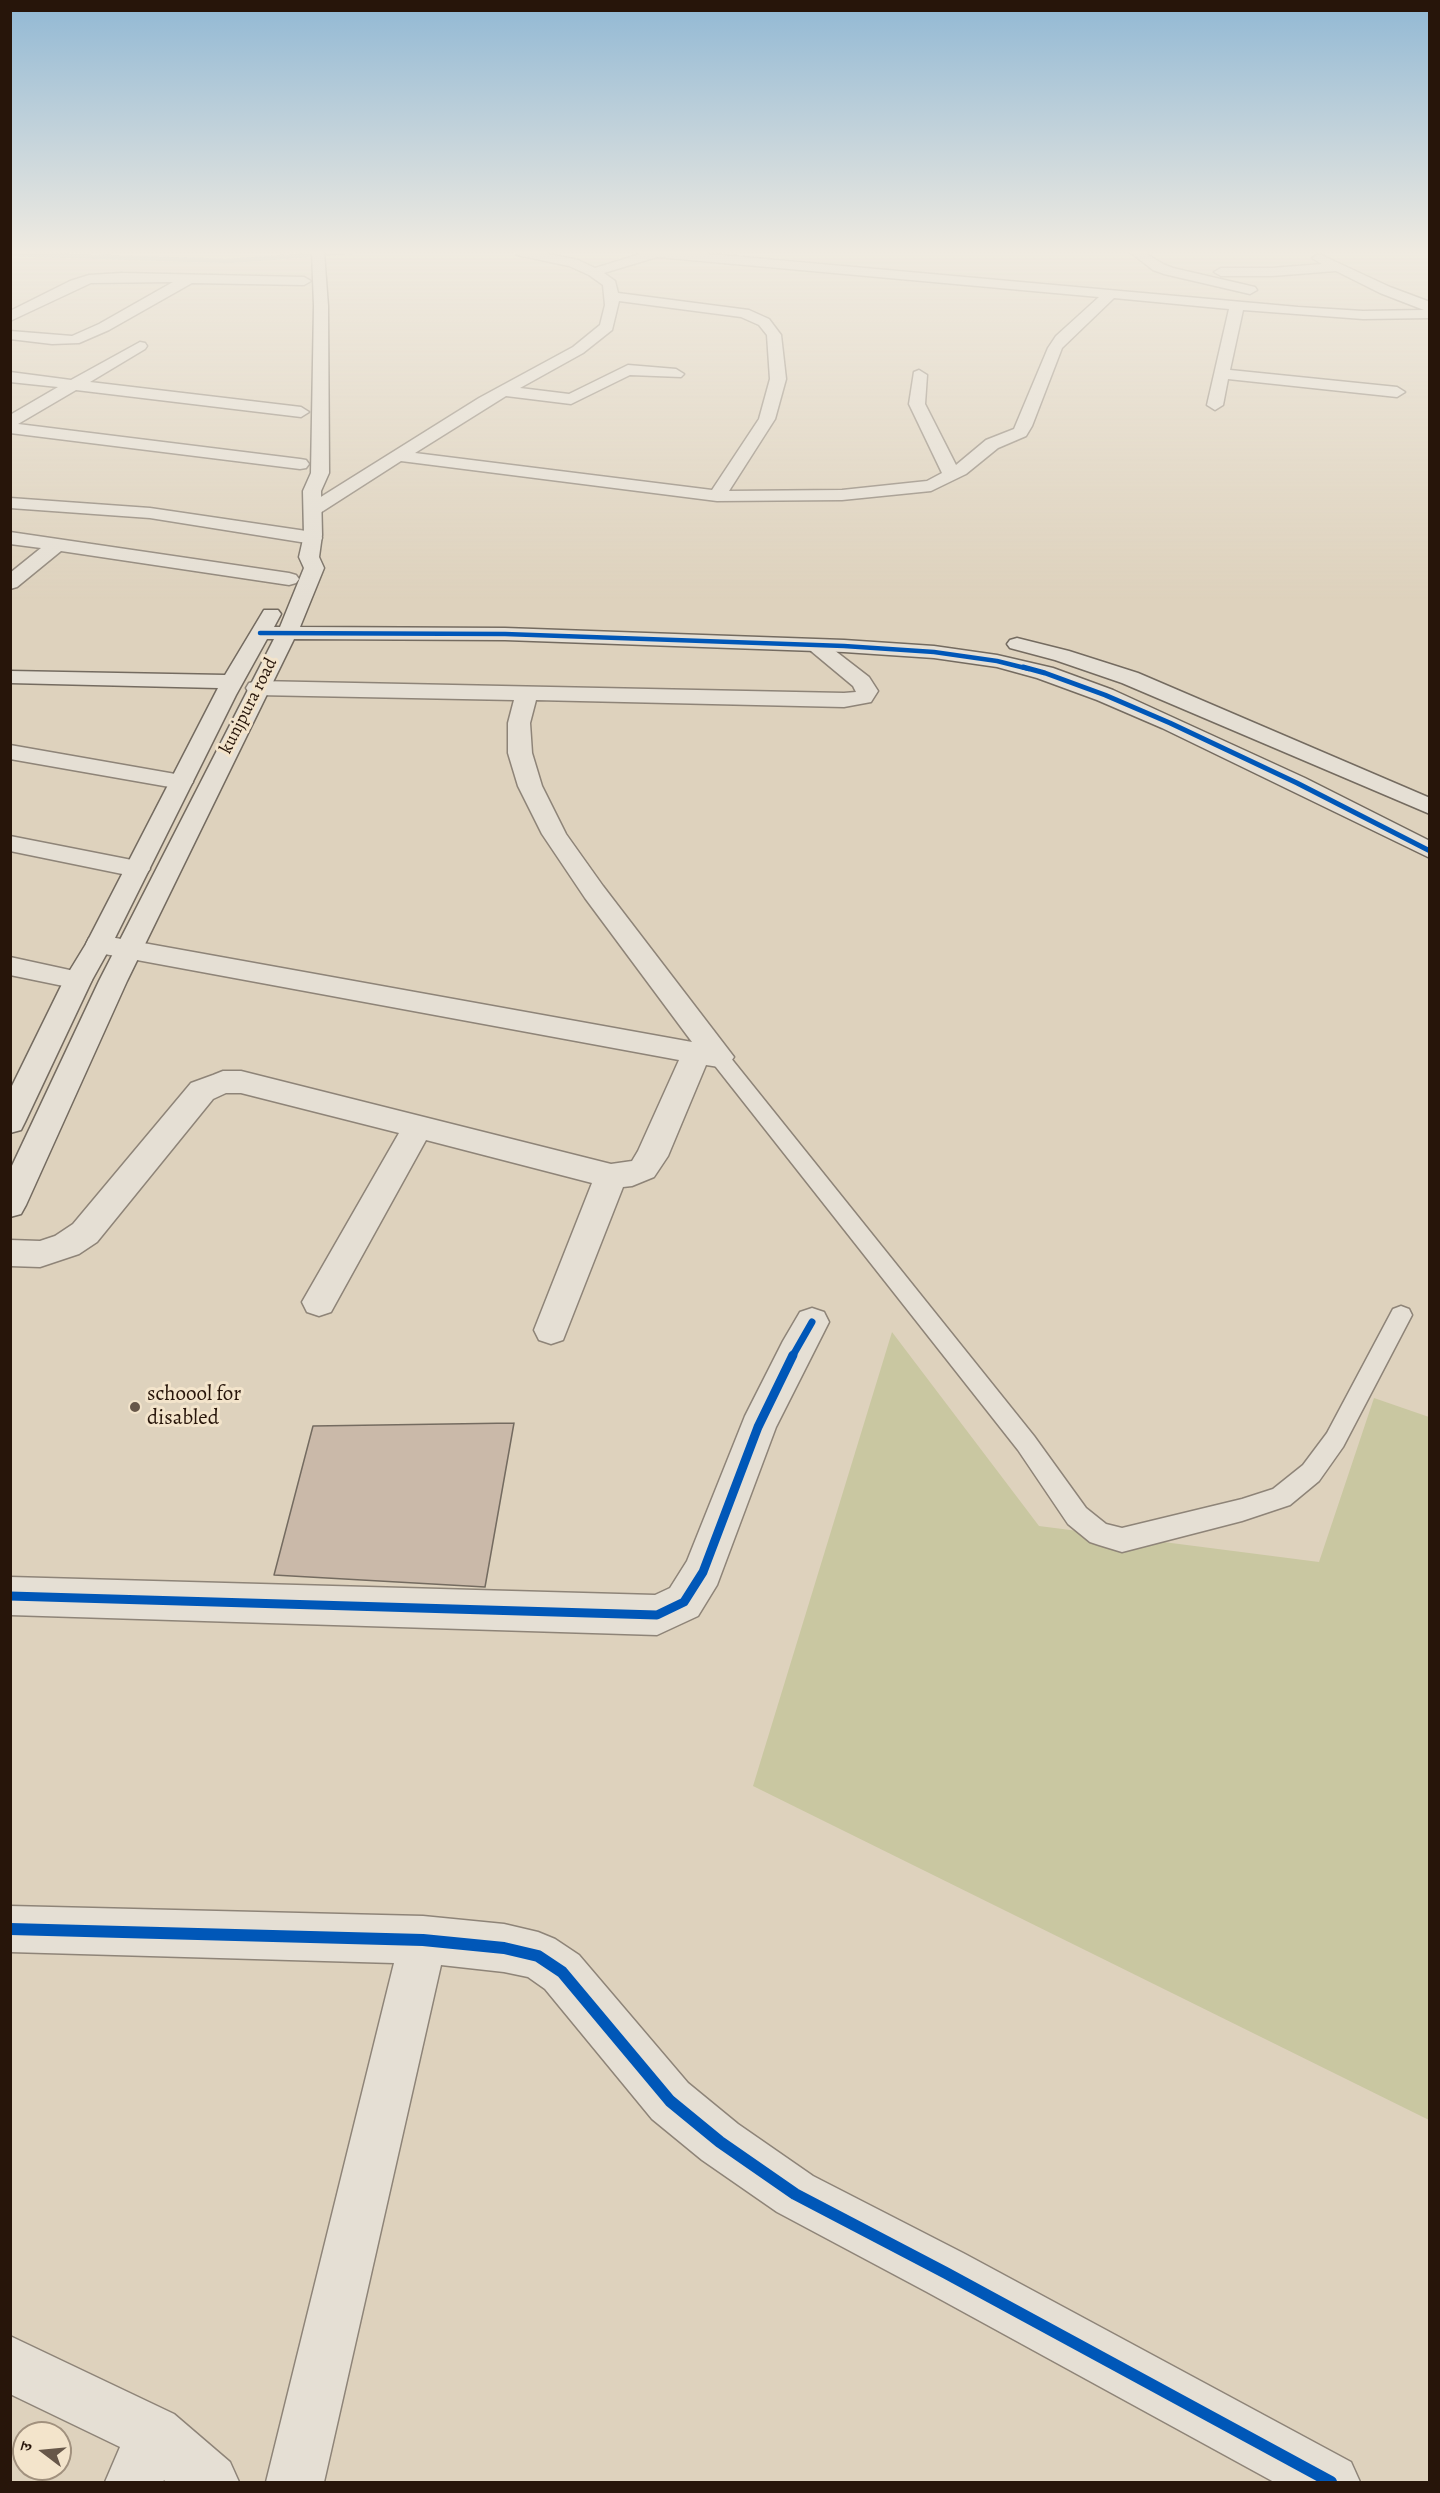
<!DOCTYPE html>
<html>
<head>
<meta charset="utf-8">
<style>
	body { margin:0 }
	#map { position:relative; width:1440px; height:2493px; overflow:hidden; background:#ded2bd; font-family:Alegreya,"Noto Serif Devanagari",serif }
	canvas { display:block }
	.frame { position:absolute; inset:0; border:12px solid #27150a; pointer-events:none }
	.north { position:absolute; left:12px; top:2421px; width:60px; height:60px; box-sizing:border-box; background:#f3e4cb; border:2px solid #a1917e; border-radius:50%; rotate:286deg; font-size:16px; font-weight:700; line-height:24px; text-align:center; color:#27150a }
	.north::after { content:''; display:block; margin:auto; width:21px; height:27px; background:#675749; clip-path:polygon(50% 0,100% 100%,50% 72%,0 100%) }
</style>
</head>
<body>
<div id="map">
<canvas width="1440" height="2493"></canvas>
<div class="frame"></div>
<div class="north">उ</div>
</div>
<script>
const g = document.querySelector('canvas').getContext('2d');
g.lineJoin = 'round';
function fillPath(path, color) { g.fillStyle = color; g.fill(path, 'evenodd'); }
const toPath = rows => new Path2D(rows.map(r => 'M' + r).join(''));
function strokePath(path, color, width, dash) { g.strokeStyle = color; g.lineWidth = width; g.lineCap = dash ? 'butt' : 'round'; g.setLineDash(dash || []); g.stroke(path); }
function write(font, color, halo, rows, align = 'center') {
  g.font = font + ' Alegreya,serif'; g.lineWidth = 6; g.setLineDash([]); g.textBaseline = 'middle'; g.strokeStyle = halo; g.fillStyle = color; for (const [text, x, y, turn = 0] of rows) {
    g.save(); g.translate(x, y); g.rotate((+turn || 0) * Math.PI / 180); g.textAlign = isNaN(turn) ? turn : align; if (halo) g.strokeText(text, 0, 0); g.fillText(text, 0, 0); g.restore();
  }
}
fillPath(toPath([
	[892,1332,1039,1526,1319,1562,1374,1398,1429,1417,1429,2120,753,1786]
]), '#c9c7a1');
strokePath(toPath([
	[10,254,229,261,351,252]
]), '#afbfb6', 4.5);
const building = toPath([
	[514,1423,485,1587,274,1575,313,1426,514,1423]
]);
fillPath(building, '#cab9a9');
strokePath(building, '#746b60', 1.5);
const lane = toPath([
	[719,1051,726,1052,1034,1436,1086,1508,1106,1524,1122,1528,1242,1499,1273,1489,1303,1465,1327,1433,1393,1309,1401,1306,1409,1309,1412,1315,1343,1447,1319,1481,1290,1505,1242,1521,1122,1552,1099,1545,1090,1542,1068,1524,1018,1450,712,1062,710,1057,712,1052,719,1051]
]);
const street = toPath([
	[516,252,539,252,578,260,595,268,647,252,687,252,1298,307,1363,311,1424,310,1380,293,1336,271,1272,276,1221,276,1214,272,1221,268,1272,268,1322,264,1312,258,1319,254,1390,287,1430,302,1430,318,1363,319,1243,310,1230,370,1397,387,1405,392,1397,397,1228,379,1223,405,1215,410,1207,405,1229,309,1114,298,1062,348,1032,426,1026,436,998,448,966,474,931,491,842,500,717,501,401,461,320,513,308,513,305,509,308,505,479,398,573,347,600,325,605,305,603,285,589,275,569,266,517,255,516,252],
	[657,257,1099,297,1056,336,1048,348,1014,429,986,440,956,465,925,404,927,375,919,370,914,372,909,404,942,473,927,481,842,490,729,491,775,419,786,379,781,335,769,319,749,310,618,293,615,281,604,273,657,257],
	[619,301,741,317,759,325,767,335,770,379,759,419,712,490,415,453,506,396,571,404,630,375,681,377,684,374,676,369,628,365,569,394,520,388,583,353,612,330,619,301],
	[1130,252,1144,252,1163,264,1173,268,1255,287,1257,290,1250,294,1164,274,1153,270,1130,252],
	[122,273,304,277,311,281,304,285,192,283,109,330,79,343,52,344,10,339,10,331,72,336,99,324,173,282,91,283,10,321,10,311,70,281,89,275,122,273],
	[140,342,145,343,147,346,145,349,90,382,301,407,309,412,301,417,76,390,18,424,300,459,306,460,309,464,306,468,300,469,10,433,10,415,58,387,10,382,10,372,71,380,140,342],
	[10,498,150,508,313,532,320,534,322,538,320,542,313,544,150,518,10,508,10,498],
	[10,532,289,573,296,575,299,579,296,583,289,585,61,551,17,587,10,589,10,573,41,548,10,544,10,532],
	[818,641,825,643,869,677,878,691,871,702,844,707,536,700,530,723,532,753,542,786,566,834,603,886,734,1057,729,1064,719,1067,706,1065,668,1156,654,1177,632,1186,623,1187,563,1340,551,1344,539,1340,534,1330,592,1183,426,1140,331,1312,319,1316,307,1312,302,1302,399,1133,241,1093,226,1093,213,1099,97,1242,79,1254,40,1267,10,1266,10,1240,40,1241,55,1236,73,1224,191,1083,213,1075,223,1071,241,1071,611,1164,632,1161,638,1151,679,1060,99,953,89,950,86,944,89,938,99,935,692,1042,585,898,542,834,518,786,508,753,508,723,514,700,257,695,249,693,246,688,249,683,257,681,844,693,856,692,853,686,811,651,808,647,811,643,818,641],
	[10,745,181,775,189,777,193,782,189,787,181,789,10,759,10,745],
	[10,836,137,861,146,864,150,869,146,874,137,877,10,851,10,836],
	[10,957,88,974,92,980,88,986,78,989,10,975,10,957],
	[812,1308,824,1312,829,1322,776,1427,717,1585,698,1616,657,1635,10,1615,10,1577,655,1595,670,1588,687,1561,745,1416,783,1341,800,1312,812,1308],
	[10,1906,423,1916,504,1924,538,1932,555,1939,579,1955,688,2083,738,2124,813,2176,965,2254,1351,2462,1360,2482,1274,2482,927,2292,777,2212,702,2160,652,2119,545,1989,528,1977,504,1972,441,1965,324,2482,266,2482,394,1963,10,1952,10,1906],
	[10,2336,174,2414,230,2462,239,2482,166,2482,164,2480,163,2482,105,2482,120,2447,10,2394,10,2336]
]);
const secondary = toPath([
	[312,252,324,252,328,306,329,473,321,491,322,535,319,557,324,568,300,627,505,628,844,640,934,646,997,655,1053,668,1113,690,1305,778,1430,841,1430,858,1162,728,1097,700,1037,678,997,667,934,658,844,652,505,640,294,639,127,981,26,1205,21,1214,10,1217,10,1170,99,981,274,639,267,639,236,695,112,944,92,980,25,1122,21,1130,10,1133,10,1090,64,980,86,944,218,688,10,683,10,671,225,675,264,610,278,610,281,614,274,627,280,627,304,568,299,557,304,535,303,491,311,473,314,306,312,252],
	[1017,638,1069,651,1138,673,1430,798,1430,814,1122,683,1055,660,1010,648,1007,644,1010,640,1017,638]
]);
strokePath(lane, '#8e8478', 3);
strokePath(street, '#8e8478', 3);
strokePath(secondary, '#746b60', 3);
fillPath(lane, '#e5dfd4');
fillPath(street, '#e5dfd4');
fillPath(secondary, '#e5dfd4');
strokePath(toPath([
	[260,633,505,634,844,646,934,652,997,661,1029,669]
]), '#0057b8', 4.5);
strokePath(toPath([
	[1023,667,1045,673,1105,695,1170,723,1297,783,1430,851]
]), '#0057b8', 5);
strokePath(toPath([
	[792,1357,812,1322]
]), '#0057b8', 7);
strokePath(toPath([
	[10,1596,657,1615,684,1602,703,1572,758,1427,793,1355]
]), '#0057b8', 9);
strokePath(toPath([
	[10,1929,423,1940,504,1948,538,1956,562,1972,670,2101,720,2142,795,2194,946,2273,1331,2482]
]), '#0057b8', 12);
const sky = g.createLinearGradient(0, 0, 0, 601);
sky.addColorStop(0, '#91b8d4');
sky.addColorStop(0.42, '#f0ebe1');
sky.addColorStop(1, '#f0ebe100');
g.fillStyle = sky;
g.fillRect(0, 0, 1440, 601);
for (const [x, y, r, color] of [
	[135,1407,6,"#675749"]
]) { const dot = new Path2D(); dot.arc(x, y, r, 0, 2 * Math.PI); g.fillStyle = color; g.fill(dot); strokePath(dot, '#f3e4cb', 2); }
write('18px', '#27150a', '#f3e4cb', [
	["kunjpura road",249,706,-63]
]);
write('21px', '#27150a', '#f3e4cb', [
	["schoool for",147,1395],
	["disabled",147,1419]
], 'left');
</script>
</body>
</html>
